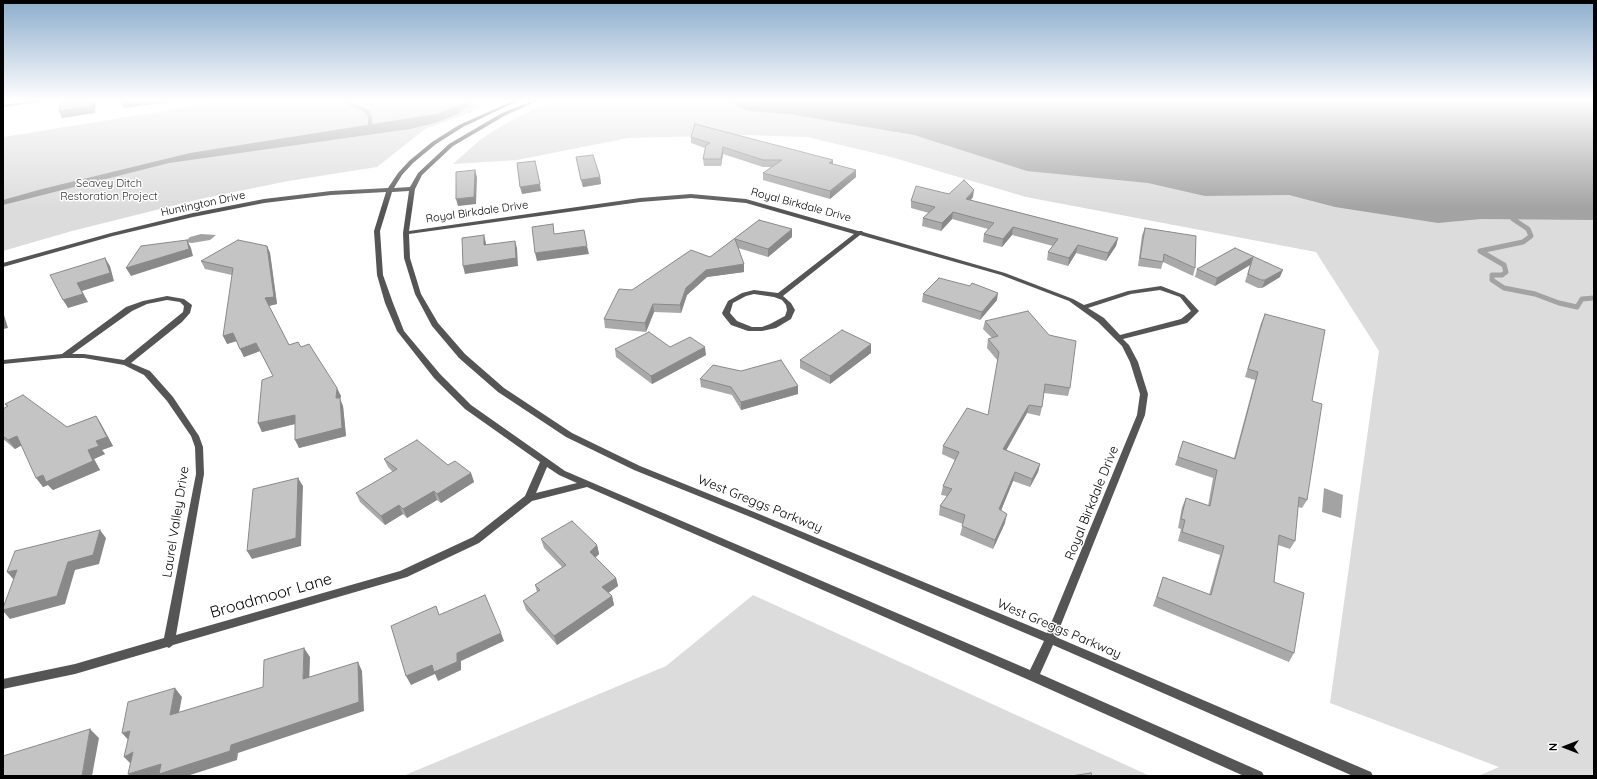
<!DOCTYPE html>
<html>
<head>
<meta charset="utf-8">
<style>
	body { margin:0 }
	#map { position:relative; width:1597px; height:779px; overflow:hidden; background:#fff; font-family:Quicksand,sans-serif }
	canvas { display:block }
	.frame { position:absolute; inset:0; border:4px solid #000; pointer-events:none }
	.north { position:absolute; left:1545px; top:727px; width:40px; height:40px; -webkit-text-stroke:3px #fff; paint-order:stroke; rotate:270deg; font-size:11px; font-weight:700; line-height:16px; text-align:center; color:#000 }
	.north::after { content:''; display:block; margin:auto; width:14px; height:18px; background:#000; clip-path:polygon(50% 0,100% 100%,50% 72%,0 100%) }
</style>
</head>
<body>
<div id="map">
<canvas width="1597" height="779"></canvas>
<div class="frame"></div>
<div class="north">N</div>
</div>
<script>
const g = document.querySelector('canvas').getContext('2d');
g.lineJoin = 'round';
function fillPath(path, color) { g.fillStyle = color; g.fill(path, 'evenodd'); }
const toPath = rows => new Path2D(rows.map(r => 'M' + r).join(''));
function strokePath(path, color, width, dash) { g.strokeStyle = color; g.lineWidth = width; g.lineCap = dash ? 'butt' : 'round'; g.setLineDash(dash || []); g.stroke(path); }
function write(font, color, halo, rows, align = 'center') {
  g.font = font + ' Quicksand,sans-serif'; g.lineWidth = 3; g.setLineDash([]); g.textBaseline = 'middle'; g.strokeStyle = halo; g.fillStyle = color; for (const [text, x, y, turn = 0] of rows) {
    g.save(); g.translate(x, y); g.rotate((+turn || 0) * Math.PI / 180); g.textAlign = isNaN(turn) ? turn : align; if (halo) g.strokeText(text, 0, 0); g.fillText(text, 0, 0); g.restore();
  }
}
fillPath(toPath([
	[213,100,478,100,479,108,469,113,425,129,377,167,288,181,200,199,72,231,3,251,3,137,183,108,209,103],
	[558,100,1594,100,1594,776,1478,776,1499,767,1330,703,1379,351,1316,252,1026,197,891,157,807,137,743,135,628,138,517,160,453,164,481,139,503,125,534,109],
	[753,595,1150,776,403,776,666,666]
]), '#dcdcdc');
fillPath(toPath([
	[716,100,1594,100,1594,220,1481,219,1438,223,1335,207,1289,195,1205,196,1148,183,1027,171,914,135,789,114,749,111,737,107,734,103],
	[467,102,471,106,458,112,460,113,435,123,410,129,169,163,3,205,3,200,42,189,190,153,436,114],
	[201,234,216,235,210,240,192,243,185,242,190,237],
	[1324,488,1343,495,1341,518,1322,512]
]), '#a3a3a3');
strokePath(toPath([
	[344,100,368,112,370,117,370,130]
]), '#a3a3a3', 4);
strokePath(toPath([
	[1513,219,1528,229,1531,236,1523,242,1480,251,1504,265,1506,272,1502,275,1492,275,1492,280,1504,288,1535,294,1559,303,1577,307,1582,299,1594,298]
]), '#a3a3a3', 5);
fillPath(toPath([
	[23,100,27,100,27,101,47,100,45,101,3,107,3,105,23,102,23,100],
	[515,100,520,100,463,127,436,144,413,163,402,175,394,188,410,187,418,173,449,144,502,113,535,100,540,100,506,115,453,146,422,175,415,189,409,231,640,198,691,194,746,199,858,231,862,231,863,232,1005,273,1073,299,1084,305,1128,291,1161,286,1184,295,1199,311,1187,323,1123,339,1129,345,1138,362,1148,394,1145,415,1056,637,1371,772,1373,776,1353,776,1053,645,1040,674,1262,772,1264,776,1244,776,1029,680,587,487,532,501,479,543,407,577,173,645,169,648,167,647,75,674,3,689,3,679,75,664,164,638,196,474,195,447,191,436,167,401,144,375,124,365,84,358,64,358,3,364,3,360,62,354,126,307,143,301,167,296,184,299,192,305,190,313,182,322,131,363,150,371,173,397,199,436,203,447,204,474,176,635,400,571,473,537,525,496,540,462,465,409,434,378,397,331,385,303,377,275,374,231,386,192,331,195,264,203,193,217,113,236,3,267,3,263,111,233,193,213,264,199,331,191,388,188,398,173,409,161,432,142,459,125,515,100],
	[409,191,403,233,404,258,415,294,432,326,459,358,498,392,566,437,634,470,753,518,1044,641,1030,670,565,471,471,405,440,374,404,331,393,303,383,275,380,231,392,192,409,191],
	[691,198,746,203,854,234,778,293,754,290,742,293,728,301,722,313,723,315,731,325,748,331,762,331,776,328,791,319,795,310,791,303,783,296,860,235,1001,275,1069,301,1098,322,1122,346,1130,362,1140,394,1137,415,1047,633,759,514,640,466,572,433,504,388,465,354,438,323,421,294,410,258,409,234,640,202,691,198],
	[1160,290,1180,297,1191,311,1181,319,1120,335,1104,318,1088,308,1131,294,1160,290],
	[754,294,774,297,782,300,786,305,787,310,785,316,770,324,762,327,752,327,737,321,730,313,733,303,746,296,754,294],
	[167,300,180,302,184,306,183,312,124,360,84,354,72,354,132,311,147,304,167,300],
	[547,467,559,475,577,483,536,493,547,467]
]), '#555');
fillPath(toPath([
	[691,137,833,160,833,164,856,177,830,199,763,180,763,173,772,167,763,167,723,154,721,166,704,166,703,159,705,148,691,143],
	[576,157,600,177,601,184,583,187],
	[949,194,973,197,971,200,1118,238,1116,246,1106,261,1076,253,1068,266,1047,260,1048,252,1053,246,1012,235,1002,247,983,242,984,234,988,229,952,219,941,231,922,226,923,218,929,213,911,208,911,201],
	[759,220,792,237,768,257,738,248,744,264,744,272,707,277,687,295,681,313,654,312,646,332,605,328,604,319,710,257],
	[1145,228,1195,268,1193,276,1163,262,1161,269,1138,266,1142,235],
	[267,246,270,253,277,304,269,306,289,345,301,347,341,396,340,399,343,406,346,436,299,448,295,424,262,432,258,423,273,376,260,351,244,357,236,341,227,344,232,275,205,269,201,261],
	[1235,248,1280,277,1262,288,1258,288,1245,282,1250,265,1215,286,1195,277,1197,269],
	[923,294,997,300,980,320,922,302],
	[1265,314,1312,401,1307,500,1302,508,1298,507,1295,541,1290,549,1278,545,1274,582,1294,653,1289,662,1153,606,1160,586,1163,577,1209,595,1220,555,1178,541,1181,529,1178,528,1182,507,1186,498,1208,506,1213,478,1175,465,1183,441,1234,458,1255,380,1245,377,1261,323],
	[985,321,1070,388,1068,396,1044,393,1042,407,1040,416,1027,413,1006,450,1040,464,1038,472,1030,487,1013,481,1001,510,1005,523,993,549,960,535,963,524,939,515,940,506,947,496,941,495,943,486,955,460,942,454,943,446,988,415,998,361,987,348,988,339,992,338,983,329],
	[871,344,871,353,830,384,800,368,800,360],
	[670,347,706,355,652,384,616,357,615,349],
	[700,379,798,394,741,410,732,395,701,387],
	[5,404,67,427,96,416,101,424,113,446,102,450,105,454,94,459,100,470,53,490,48,485,43,487,22,445,15,449,3,439,3,409,7,407],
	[384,459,448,465,471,473,474,482,441,503,437,500,407,518,403,514,385,525,360,502,356,493,393,472,388,467],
	[541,539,597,545,599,554,595,557,616,578,618,586,608,593,612,596,614,605,557,645,526,610,523,601,537,592,535,585,562,567,544,548]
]), '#a9a9a9');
fillPath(toPath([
	[92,100,96,100,95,113,62,118,59,111],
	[136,100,187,100,124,108,121,102],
	[723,147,723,154,721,166,721,159],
	[833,160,833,167,829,163],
	[475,170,477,177,476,204,458,206,456,199],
	[856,170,856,177,830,199,830,191],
	[600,177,601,184,583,187,581,180],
	[540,184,541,191,522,194,520,187],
	[974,190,973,197,965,206,966,199],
	[953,212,952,219,941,231,942,223],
	[1013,227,1012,235,1002,247,1003,239],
	[792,229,792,237,768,257,768,249],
	[484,235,486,243,486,253,484,245],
	[1118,238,1116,246,1106,261,1108,253],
	[187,240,191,248,193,256,131,276,126,268],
	[515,241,517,248,518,266,465,274,463,266],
	[1078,245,1076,253,1068,266,1069,258],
	[267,246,270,253,277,304,268,306,265,298],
	[587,246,589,254,537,261,535,253],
	[1253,257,1250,265,1215,286,1217,278],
	[105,258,110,266,114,281,82,291,88,302,68,308,63,300,77,283],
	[744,264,744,272,707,277,687,295,681,313,680,305,686,288,706,270],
	[1283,270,1280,277,1262,288,1265,280],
	[998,293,997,300,980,320,982,312],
	[653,304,654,312,646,332,645,323],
	[3,312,8,328,3,329],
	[233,333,237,341,227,344,223,336],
	[256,343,260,351,244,357,240,349],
	[871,344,871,353,830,384,830,376],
	[705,347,706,355,652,384,651,376],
	[798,386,798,394,741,410,741,402],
	[337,388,341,396,340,399,343,406,346,436,299,448,295,440,336,398],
	[1029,405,1027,413,1002,458,1003,449],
	[295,415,299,423,262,432,258,423],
	[96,416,101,424,113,446,102,450,105,454,94,459,100,470,53,490,48,485,43,487,36,478,88,450,96,441],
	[17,436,24,444,15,449,8,440],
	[1040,464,1038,472,1030,487,1032,479],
	[1015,472,1013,481,998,518,999,509],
	[471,473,474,482,441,503,437,494],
	[298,478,303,486,301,546,252,559,247,551],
	[434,491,437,500,407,518,403,509],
	[399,505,403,514,385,525,381,516],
	[1007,514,1005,523,993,549,995,540],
	[100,530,106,538,99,564,75,570,65,604,10,619,3,611,3,610,68,562],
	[597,545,599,554,592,561,590,552],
	[17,570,15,581,7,572],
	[616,578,618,586,604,596,602,587],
	[612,596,614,605,557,645,554,636],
	[501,633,504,641,461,661,461,670,438,681,435,674,411,685,406,676],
	[304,648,310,657,309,688,303,679],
	[358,662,362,671,364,711,238,753,237,760,187,776,161,776,160,775,157,776,130,776,128,774,161,764,231,745],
	[175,688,182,697,177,723,170,715],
	[90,729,99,738,92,776,82,776],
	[130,731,130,742,122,733],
	[133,752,132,765,124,757]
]), '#898989');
const building = toPath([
	[61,100,92,100,91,106,59,111,61,100],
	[122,100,136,100,121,102,122,100],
	[695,124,833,160,829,163,856,170,830,191,763,173,782,160,763,160,723,147,721,159,703,159,706,145,710,143,691,137,695,124],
	[593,155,600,177,581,180,576,157,593,155],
	[535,161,540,184,520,187,517,163,535,161],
	[475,170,474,197,456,199,456,172,475,170],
	[964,180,974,190,966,199,1118,238,1108,253,1078,245,1069,258,1048,252,1058,239,1013,227,1003,239,984,234,994,223,953,212,942,223,923,218,935,207,911,201,916,186,949,194,964,180],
	[759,220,792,229,768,249,735,239,744,264,706,270,686,288,680,305,653,304,645,323,604,319,619,289,632,290,691,250,710,257,759,220],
	[553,224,554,234,584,230,587,246,535,253,532,227,553,224],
	[1145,228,1196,236,1195,268,1164,254,1163,262,1140,258,1145,228],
	[484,235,484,245,515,241,516,258,463,266,462,238,484,235],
	[187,240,189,249,126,268,141,246,187,240],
	[238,240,267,246,274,297,265,298,289,345,298,342,301,347,309,344,337,388,336,398,340,398,342,428,295,440,295,415,258,423,262,380,273,376,256,343,240,349,233,333,223,336,233,268,201,261,238,240],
	[1235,248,1283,270,1265,280,1261,280,1248,274,1253,257,1217,278,1197,269,1235,248],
	[105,258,110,273,77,283,83,294,63,300,50,275,105,258],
	[939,278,970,286,972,283,998,293,982,312,923,294,939,278],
	[1028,311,1049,335,1076,341,1070,388,1045,384,1042,407,1029,405,1003,449,1040,464,1032,479,1015,472,999,509,1007,514,995,540,962,526,965,515,940,506,952,489,943,486,959,452,943,446,967,408,988,415,999,352,988,339,998,336,985,321,1028,311],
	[1265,314,1325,330,1312,401,1322,404,1307,500,1299,497,1295,541,1279,535,1274,582,1304,593,1294,653,1157,597,1163,577,1211,595,1224,546,1182,532,1185,520,1181,519,1186,498,1210,506,1217,470,1178,457,1183,441,1235,459,1258,372,1248,369,1265,314],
	[842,330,871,344,830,376,800,360,842,330],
	[649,332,670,347,690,337,705,347,651,376,615,349,649,332],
	[781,360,798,386,741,402,731,387,700,379,713,365,741,371,781,360],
	[23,395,67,427,96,416,107,437,96,441,99,446,88,450,93,461,46,482,43,475,36,478,17,436,8,440,3,436,3,409,8,406,5,404,23,395],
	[417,440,448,465,455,461,471,473,437,494,434,491,403,509,399,505,381,516,356,493,397,469,384,459,417,440],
	[298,478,296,538,247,551,253,489,298,478],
	[572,521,597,545,590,552,616,578,602,587,612,596,554,636,523,601,540,590,535,585,566,565,541,539,572,521],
	[100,530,93,555,68,562,57,596,3,610,3,608,17,570,7,572,15,551,100,530],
	[485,595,501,633,457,653,457,662,434,672,432,665,406,676,391,626,436,606,439,615,485,595],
	[304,648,303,679,358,662,359,702,231,745,230,751,159,774,161,764,128,774,133,752,124,757,130,731,122,733,128,702,175,688,170,715,263,687,264,660,304,648],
	[90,729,82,776,3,776,3,756,90,729],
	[1091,773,1092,776,1071,776,1091,773]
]);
fillPath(building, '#c4c4c4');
strokePath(building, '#898989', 1);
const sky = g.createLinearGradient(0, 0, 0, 209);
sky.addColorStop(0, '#8cadcc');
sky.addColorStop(0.48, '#fff');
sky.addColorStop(1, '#ffffff00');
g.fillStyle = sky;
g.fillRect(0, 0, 1597, 209);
write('11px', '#333', '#fff', [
	["Seavey Ditch",109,184],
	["Restoration Project",109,197]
]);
write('11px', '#000', '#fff', [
	["Huntington Drive",203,204,-12],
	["Royal Birkdale Drive",801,205,15],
	["Royal Birkdale Drive",477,212,-8]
]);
write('13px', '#000', '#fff', [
	["Royal Birkdale Drive",1092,503,-68],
	["West Greggs Parkway",760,504,22],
	["Laurel Valley Drive",176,522,-81],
	["West Greggs Parkway",1059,629,23]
]);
write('16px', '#000', '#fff', [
	["Broadmoor Lane",271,596,-16]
]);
</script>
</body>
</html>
